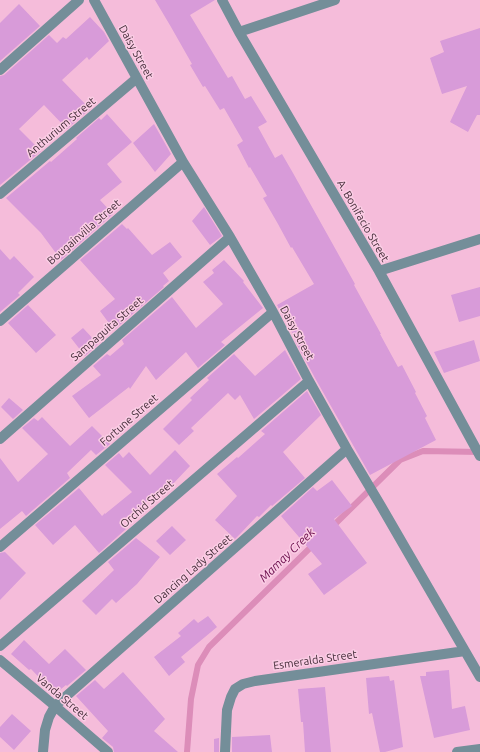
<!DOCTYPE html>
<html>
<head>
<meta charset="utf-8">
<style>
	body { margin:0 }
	canvas { display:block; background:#f5bcda }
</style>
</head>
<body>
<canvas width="480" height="752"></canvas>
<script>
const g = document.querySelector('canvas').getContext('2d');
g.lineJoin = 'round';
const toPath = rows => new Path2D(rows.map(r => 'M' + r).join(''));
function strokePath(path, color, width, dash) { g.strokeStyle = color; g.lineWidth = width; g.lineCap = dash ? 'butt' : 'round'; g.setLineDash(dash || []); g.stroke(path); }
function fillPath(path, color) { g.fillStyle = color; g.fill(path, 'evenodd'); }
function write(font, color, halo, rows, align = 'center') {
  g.font = font + ' Ubuntu,sans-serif'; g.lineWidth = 3; g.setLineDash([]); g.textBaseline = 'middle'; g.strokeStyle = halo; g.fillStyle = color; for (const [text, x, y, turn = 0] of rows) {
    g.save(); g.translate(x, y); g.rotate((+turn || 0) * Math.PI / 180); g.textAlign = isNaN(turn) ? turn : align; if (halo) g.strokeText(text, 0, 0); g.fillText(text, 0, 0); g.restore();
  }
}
strokePath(toPath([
	[331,528,400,460,423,451,480,452],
	[187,752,191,699,198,665,209,647,314,544]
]), '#dc8db9', 6);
fillPath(toPath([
	[155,0,215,0,190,15,228,78,232,76,245,99,251,96,267,122,258,127,275,158,282,154,293,173,355,284,354,285,381,334,380,334,398,367,402,365,416,392,415,393,427,416,425,418,436,440,370,475,315,378,295,341,296,340,277,305,314,284,292,247,291,248,278,224,263,198,267,196,250,167,249,168,237,145,243,141,224,108,220,110,205,86,203,87,190,65,192,64,171,27],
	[19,4,40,26,0,61,0,23],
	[90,17,104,32,109,41,89,60,87,57,62,80,90,109,67,129,44,105,19,129,41,151,0,185,0,76,4,75,49,35,57,43,63,37,66,39],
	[480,28,480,115,477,115,468,132,450,122,467,86,442,94,430,58,444,52,440,41],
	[107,114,132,142,107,164,122,182,100,200,113,214,61,260,41,233,6,198,50,161,51,162,77,139,76,138,99,118,101,120],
	[154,124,171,154,155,172,133,143],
	[204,207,222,236,210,245,192,221],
	[122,224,127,229,128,228,152,255,170,242,182,257,163,273,169,281,163,286,164,287,114,330,100,311,115,299,80,260],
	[0,249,10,260,14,256,34,277,18,293,20,295,0,312],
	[224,260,244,281,243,282,263,308,221,342,225,345,198,368,186,352,156,380,146,366,130,389,129,387,89,418,72,396,101,375,93,366,107,354,110,356,124,344,122,340,172,297,196,328,223,304,203,282,214,273,212,270],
	[480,287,480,316,459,322,451,295],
	[28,305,56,335,36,353,8,323],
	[83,328,98,344,85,356,71,338],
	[474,340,480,361,444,373,434,352],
	[285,350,301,379,254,419,240,395,235,400,228,393,191,428,194,431,179,445,163,429,192,400,190,398,209,380,207,378,234,354,255,376],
	[307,391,321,415,283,452,305,478,272,506,271,505,259,517,257,516,241,533,235,539,215,520,237,496,217,474,237,457,238,458,265,434,261,431],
	[9,398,23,410,13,419,1,407],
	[42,417,70,446,92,426,110,444,96,455,91,450,67,473,70,478,26,516,22,511,0,529,0,458,18,482,48,454,22,428,34,418,38,421],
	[175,450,190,466,171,486,169,484,119,523,126,529,99,553,75,525,53,545,35,525,79,488,102,516,105,513,105,514,132,492,105,465,119,453,123,458,129,452,150,475],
	[332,480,352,506,334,519,367,563,324,595,308,574,322,564,281,516,313,487,317,491],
	[172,526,186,540,170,555,156,541],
	[136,538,160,557,137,584,116,603,112,599,96,615,82,601,114,570,108,562],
	[5,552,26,573,0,600,0,553],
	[208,616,217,627,181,657,185,662,169,676,154,657,181,636,178,633,194,619,198,623],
	[24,640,49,664,65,649,86,670,67,686,66,685,55,694,31,669,29,670,11,654],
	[449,670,452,709,465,706,470,730,434,738,420,676,426,676,426,672],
	[123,672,165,719,154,731,178,752,114,752,113,747,102,738,108,731,76,696,95,680,104,689],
	[389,676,390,681,394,680,403,747,385,752,380,752,372,713,369,714,366,678],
	[325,687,331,752,305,752,303,722,301,722,298,689],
	[12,714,31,731,14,750,0,737,0,727],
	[270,735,272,752,232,752,232,737],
	[219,738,219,752,214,752,214,739]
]), '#d89bd9');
strokePath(toPath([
	[94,0,183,162,230,237,273,312,309,381,347,449,381,506,480,677],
	[222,0,239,32,379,271,480,456],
	[239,32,335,0],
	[0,70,79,0],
	[0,194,137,78],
	[379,271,480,239],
	[0,321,183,162],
	[0,439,230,237],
	[0,547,273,312],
	[0,646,309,381],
	[0,660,55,706,108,752],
	[43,752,45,730,49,717,55,706,347,449],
	[225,752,227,710,231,697,235,689,243,684,255,681,465,651],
	[457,752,480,749]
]), '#748e99', 10);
write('11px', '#432c38', '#fbcde5', [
	["Daisy Street",136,52,61],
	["Anthurium Street",61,127,-40],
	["A. Bonifacio Street",363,221,60],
	["Bougainvilla Street",84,232,-41],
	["Sampaguita Street",107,329,-41],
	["Daisy Street",297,333,62],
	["Fortune Street",129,420,-41],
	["Orchid Street",147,504,-41],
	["Dancing Lady Street",193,569,-41],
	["Esmeralda Street",315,660,-8],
	["Vanda Street",62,697,40]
]);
write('italic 12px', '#6b0d4c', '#fbcde5', [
	["Mamay Creek",287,555,-44]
]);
</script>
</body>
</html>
